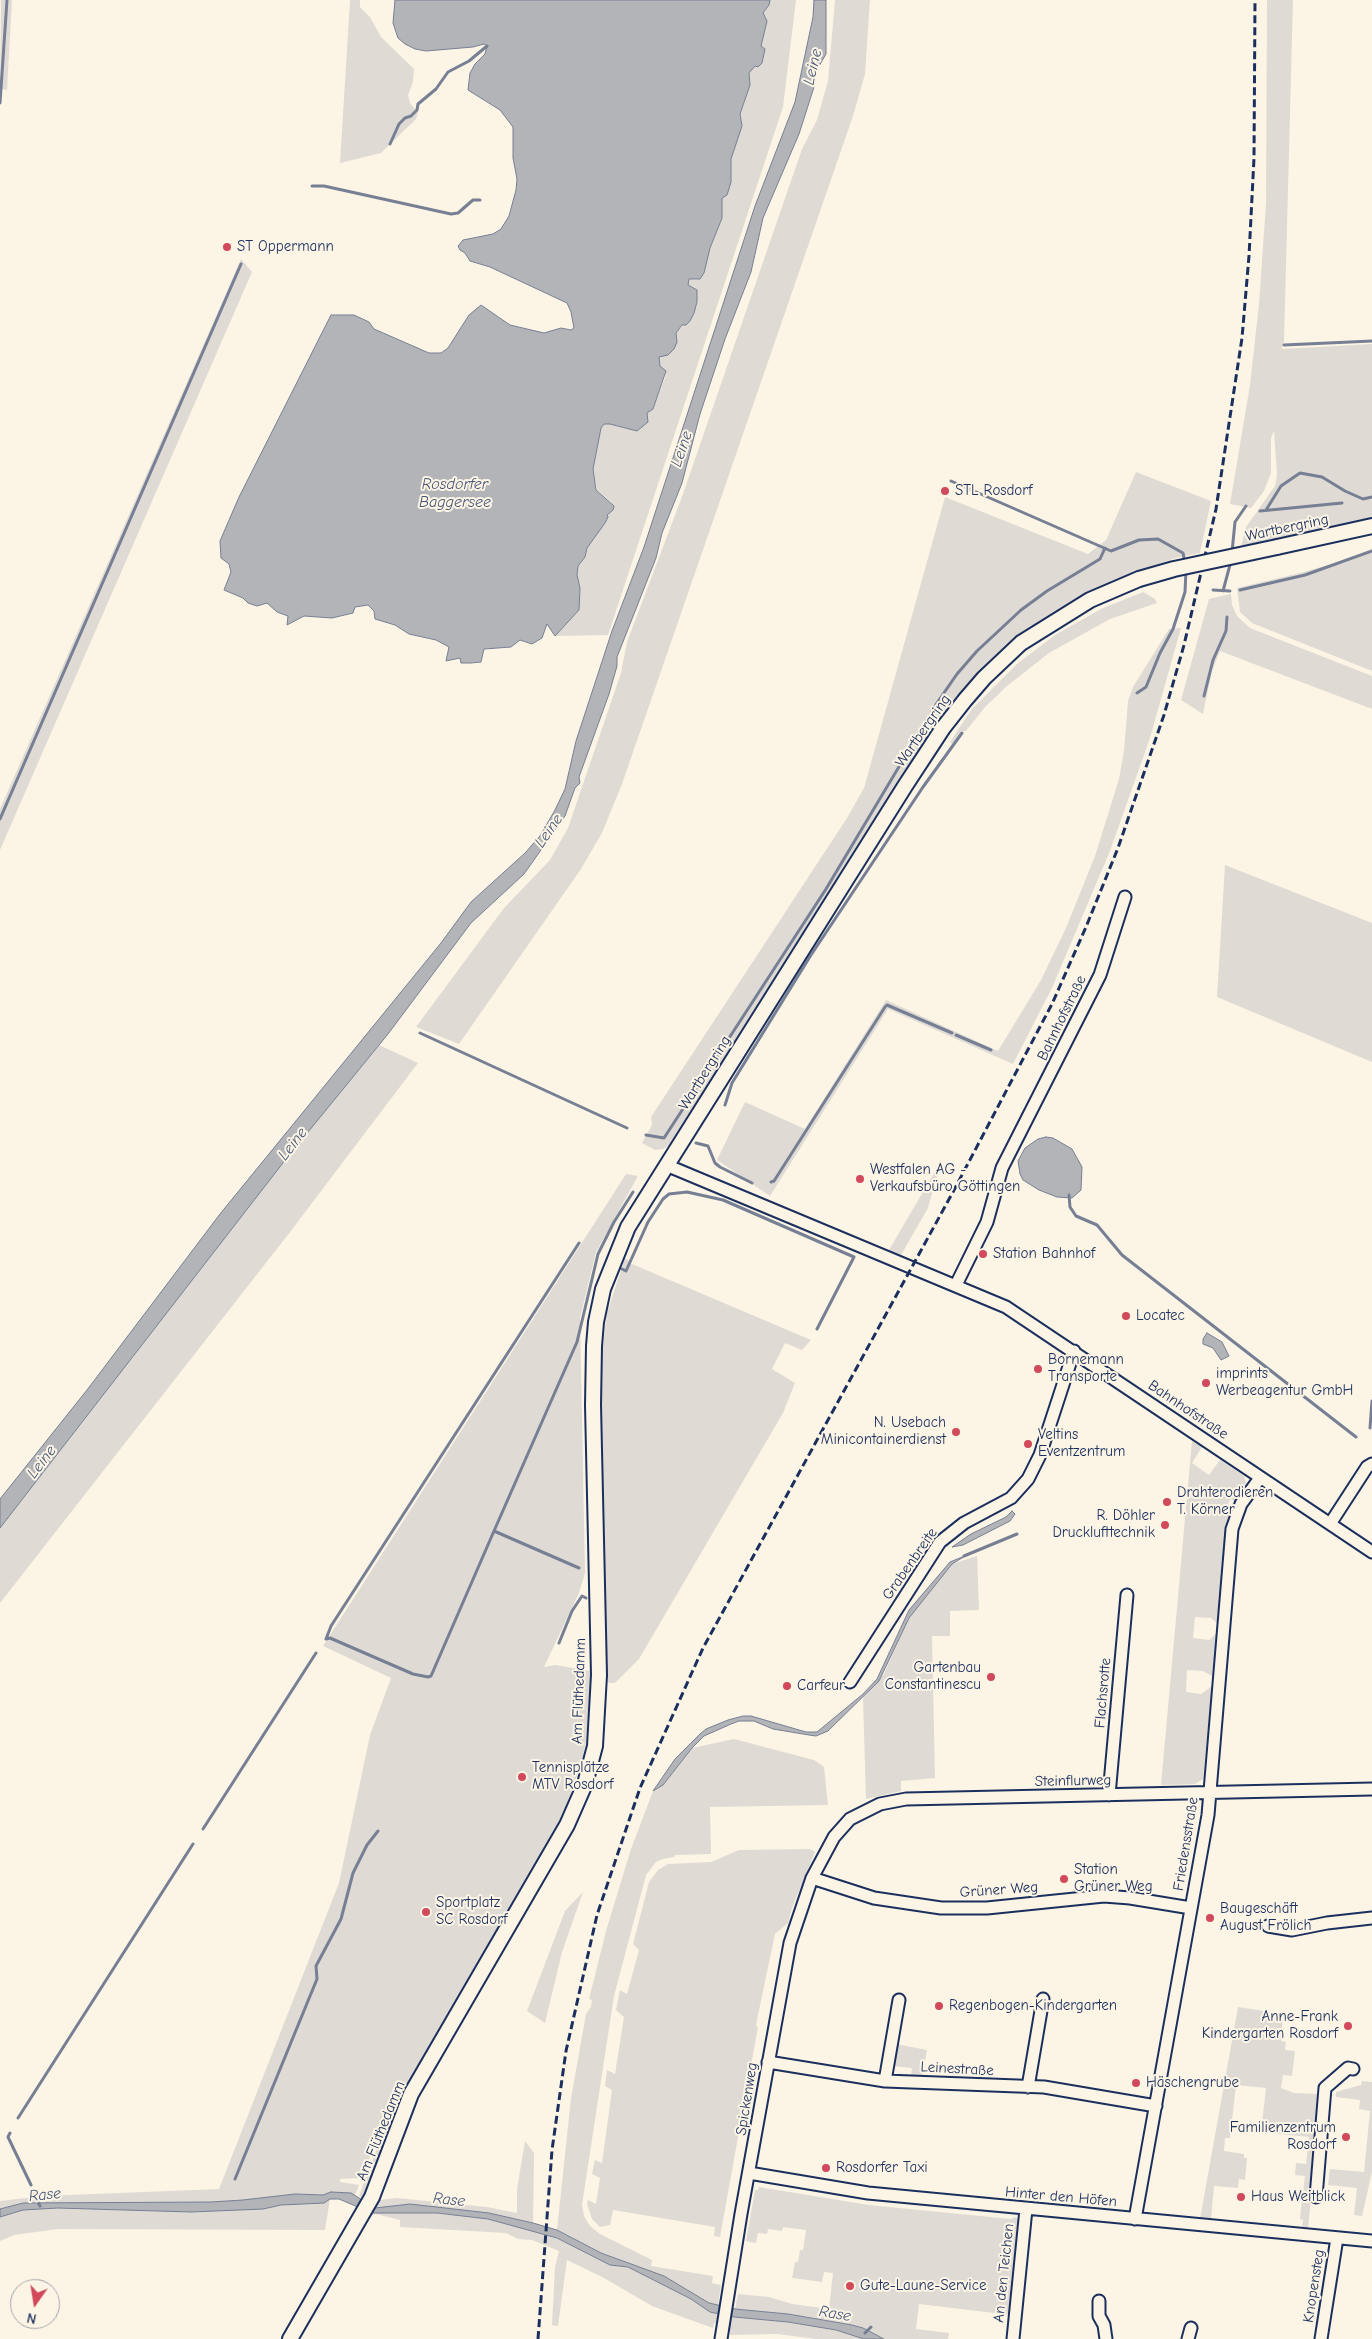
<!DOCTYPE html>
<html>
<head>
<meta charset="utf-8">
<style>
	body { margin:0 }
	#map { position:relative; width:1372px; height:2339px; overflow:hidden; background:#fcf5e5; font-family:"Comic Neue",sans-serif }
	canvas { display:block }
	.north { position:absolute; left:10px; top:2279px; width:50px; height:50px; box-sizing:border-box; background:#fcf5e5; border:1px solid #a2a6af; border-radius:50%; rotate:193deg; font-size:14px; font-weight:700; line-height:20px; text-align:center; color:#1b2f5e }
	.north::after { content:''; display:block; margin:auto; width:18px; height:22px; background:#d1495b; clip-path:polygon(50% 0,100% 100%,50% 72%,0 100%) }
</style>
</head>
<body>
<div id="map">
<canvas width="1372" height="2339"></canvas>
<div class="north">N</div>
</div>
<script>
const g = document.querySelector('canvas').getContext('2d');
g.lineJoin = 'round';
function fillPath(path, color) { g.fillStyle = color; g.fill(path, 'evenodd'); }
const toPath = rows => new Path2D(rows.map(r => 'M' + r).join(''));
function strokePath(path, color, width, dash) { g.strokeStyle = color; g.lineWidth = width; g.lineCap = dash ? 'butt' : 'round'; g.setLineDash(dash || []); g.stroke(path); }
function write(font, color, halo, rows, align = 'center') {
  g.font = font + ' "Comic Neue",sans-serif'; g.lineWidth = 4; g.setLineDash([]); g.textBaseline = 'middle'; g.strokeStyle = halo; g.fillStyle = color; for (const [text, x, y, turn = 0] of rows) {
    g.save(); g.translate(x, y); g.rotate((+turn || 0) * Math.PI / 180); g.textAlign = isNaN(turn) ? turn : align; if (halo) g.strokeText(text, 0, 0); g.fillText(text, 0, 0); g.restore();
  }
}
fillPath(toPath([
	[1,0,12,0,7,90,0,89],
	[350,0,360,0,360,7,370,17,381,37,414,69,413,82,408,95,410,103,418,113,416,119,381,153,340,163],
	[770,0,796,0,783,107,608,635,555,636,579,610,580,588,577,575,578,566,585,557,587,548,594,536,605,523,612,503,597,490,593,469,601,428,604,424,610,424,637,431,642,427,647,412,653,409,665,378,666,371,660,366,659,357,677,342,676,333,683,325,690,321,694,313,697,302,697,290,688,285,689,279,697,280,706,264,710,248,722,218,722,198,733,147,742,126,740,114,750,85,749,73,755,66,762,63,765,49,761,46,763,13,769,5],
	[835,0,870,0,865,74,853,116,622,784,602,833,581,869,459,1044,416,1027,504,908,550,860,568,828,621,673,627,642,683,494,802,149,817,120,828,81],
	[1267,0,1293,0,1284,341,1282,349,1372,344,1372,520,1279,541,1278,538,1241,547,1246,527,1275,486,1277,475,1274,431,1271,438,1271,473,1264,491,1251,508,1230,504,1250,385,1259,304,1266,203],
	[241,259,252,272,0,850,0,809],
	[1136,472,1211,501,1200,553,1176,558,1140,570,1112,584,990,666,671,1144,663,1149,655,1150,642,1143,652,1125,651,1117,847,818,864,788,945,497,1088,554,1106,540],
	[1372,552,1372,671,1252,623,1240,612,1237,588,1304,572],
	[1143,592,1155,599,1157,603,1110,619,1049,653,1007,686,985,707,966,731,962,731,952,744,950,742,971,710,1017,664,1055,635,1101,609],
	[1231,594,1232,605,1237,616,1250,628,1372,676,1372,709,1220,651,1212,671,1203,714,1181,700,1209,599],
	[1181,628,1150,738,1110,851,1052,988,1013,1064,888,1009,770,1196,717,1160,745,1102,805,1129,886,1000,998,1051,1041,980,1066,928,1095,856,1119,779,1124,751,1128,701,1133,687,1169,629],
	[1225,865,1372,923,1372,1062,1217,997],
	[379,1045,418,1063,287,1236,0,1603,0,1528,286,1159],
	[941,1161,928,1208,901,1255,889,1250],
	[626,1174,638,1176,596,1252,580,1318,585,1573,579,1593,544,1667,555,1665,591,1671,589,1727,581,1765,561,1820,382,2130,361,2178,340,2179,340,2182,359,2185,355,2195,331,2193,325,2230,58,2229,14,2235,0,2241,0,2201,43,2196,219,2189,339,1883,370,1735,391,1678,323,1646],
	[625,1258,632,1264,811,1340,802,1350,785,1343,772,1369,795,1383,783,1413,639,1659,615,1683,610,1683,606,1681,603,1673,600,1369,607,1313],
	[1192,1441,1202,1447,1192,1463,1209,1475,1220,1460,1244,1476,1246,1483,1235,1502,1231,1499,1228,1504,1232,1507,1226,1528,1217,1623,1211,1618,1195,1617,1193,1638,1209,1640,1217,1633,1212,1676,1203,1671,1187,1670,1186,1692,1201,1694,1212,1686,1203,1779,1195,1784,1161,1785],
	[977,1556,979,1610,950,1611,950,1636,932,1636,935,1778,901,1781,901,1791,866,1799,863,1698,884,1674,906,1624,914,1611,952,1564],
	[734,1739,814,1760,824,1767,828,1805,710,1807,711,1854,675,1855,674,1857,663,1859,656,1862,646,1875,614,1996,582,2205,584,2216,590,2226,600,2234,652,2260,651,2266,713,2276,712,2283,721,2285,718,2305,709,2303,664,2276,601,2253,557,2230,571,2098,586,2014,591,2007,592,2000,589,1999,606,1931,631,1849,653,1791,663,1785,692,1748],
	[810,1849,815,1852,792,1908,788,1923,775,1934,757,2020,756,2026,758,2027,720,2237,714,2236,715,2227,613,2210,610,2225,600,2227,592,2219,587,2204,588,2200,596,2204,600,2178,592,2174,595,2160,602,2163,612,2090,605,2086,607,2070,615,2074,624,2017,616,2010,620,1990,627,1994,639,1950,633,1944,649,1882,658,1870,668,1864,711,1862,739,1850],
	[583,1892,562,1952,545,2023,527,2011,565,1911],
	[1238,2007,1283,2014,1281,2041,1286,2042,1285,2050,1295,2051,1292,2076,1283,2075,1281,2088,1294,2093,1321,2094,1308,2229,1302,2228,1303,2220,1300,2219,1302,2199,1296,2198,1296,2194,1303,2194,1305,2176,1295,2175,1296,2163,1306,2164,1309,2137,1261,2132,1266,2088,1236,2085,1230,2138,1225,2138,1224,2151,1244,2154,1244,2158,1247,2158,1245,2180,1239,2179,1238,2188,1214,2186,1211,2219,1200,2219],
	[896,2044,927,2050,922,2077,911,2076,912,2068,892,2066],
	[1362,2081,1372,2082,1372,2172,1362,2216,1354,2215,1357,2188,1328,2185,1330,2169,1364,2172,1370,2111,1359,2109,1360,2100,1336,2097,1336,2092,1361,2085],
	[407,2092,364,2199,359,2196,378,2146],
	[525,2141,534,2153,533,2223,489,2213,375,2208,378,2200,397,2198,487,2207,517,2213,517,2189],
	[759,2187,869,2205,1011,2219,1015,2217,1018,2219,1011,2315,919,2304,916,2329,949,2333,948,2339,884,2339,863,2328,852,2325,788,2314,735,2309,738,2294,769,2297,792,2304,829,2309,833,2273,824,2272,822,2282,792,2278,795,2262,798,2262,800,2250,803,2250,806,2230,783,2227,782,2231,768,2229,767,2234,758,2233,756,2243,746,2241,755,2190,758,2190],
	[372,2213,437,2213,488,2219,557,2238,610,2265,628,2267,691,2299,710,2312,734,2317,788,2322,836,2330,864,2339,816,2339,777,2334,730,2335,730,2326,714,2323,713,2328,652,2306,604,2278,567,2260,558,2326,552,2325,555,2267,559,2251,532,2240,518,2239,506,2233,400,2227,400,2220]
]), '#dfdbd4');
const water = toPath([
	[395,0,770,0,769,5,763,13,767,21,761,46,765,49,762,63,758,67,755,66,749,73,750,85,740,114,742,126,731,159,731,182,727,195,722,198,722,218,710,248,704,273,700,279,689,279,688,285,697,290,697,302,694,313,690,321,686,325,682,325,676,333,677,342,674,349,668,355,659,357,660,366,666,371,653,409,647,413,648,422,637,431,610,424,604,424,601,428,593,469,596,490,614,506,613,510,607,515,608,517,605,523,587,548,585,557,578,566,577,575,580,588,579,610,555,636,547,624,542,638,532,644,520,640,511,647,484,649,481,662,471,663,461,663,460,658,446,661,449,647,436,640,409,634,395,625,375,619,374,611,368,605,355,607,353,613,332,618,304,616,287,625,288,616,277,612,267,603,257,606,248,603,243,598,224,590,231,572,229,564,221,558,220,541,239,497,331,315,354,315,369,322,374,329,429,353,441,353,448,348,469,315,481,305,510,325,544,333,561,328,571,330,574,328,571,312,567,303,490,267,470,261,465,253,460,250,458,246,463,240,493,234,501,229,509,216,516,190,517,179,513,158,513,127,500,110,468,90,470,73,475,64,485,54,487,46,484,44,473,47,426,51,415,49,405,44,398,38,393,23,395,0],
	[814,0,826,0,826,54,815,73,814,87,799,134,763,218,751,272,725,339,700,414,682,483,662,533,656,558,617,657,617,666,609,694,579,777,580,783,575,788,565,816,524,874,471,923,388,1034,286,1159,0,1528,0,1499,87,1390,220,1214,441,943,471,902,525,853,540,836,555,810,565,789,576,741,612,631,644,547,755,206,795,102,813,17,814,0],
	[1046,1137,1053,1138,1072,1149,1082,1167,1081,1190,1072,1198,1057,1197,1039,1190,1023,1180,1020,1174,1018,1161,1025,1148,1038,1139,1046,1137],
	[1207,1333,1222,1342,1229,1356,1221,1360,1213,1348,1203,1344,1203,1339,1207,1333],
	[1012,1511,1015,1514,1010,1521,963,1545,952,1547,971,1534,1006,1517,1012,1511],
	[967,1555,952,1564,909,1618,879,1681,828,1731,816,1736,809,1735,773,1729,754,1721,739,1721,731,1724,704,1736,692,1748,663,1785,653,1791,675,1759,700,1734,706,1729,728,1720,743,1716,751,1716,806,1732,817,1732,863,1694,877,1679,909,1610,950,1562,967,1555],
	[331,2192,351,2193,375,2208,410,2204,489,2213,533,2223,557,2230,601,2253,664,2276,709,2303,735,2309,788,2314,852,2325,863,2328,884,2339,864,2339,836,2330,788,2322,734,2317,710,2312,691,2299,628,2267,610,2265,557,2238,488,2219,437,2213,372,2213,339,2199,330,2199,324,2203,281,2205,263,2209,191,2212,58,2208,23,2210,0,2217,0,2209,23,2203,211,2202,243,2200,295,2194,323,2195,331,2192]
]);
fillPath(water, '#b2b4b8');
strokePath(water, '#767f94', 1);
strokePath(toPath([
	[0,103,7,0],
	[390,144,399,124,405,118,411,116,417,110,418,104,436,89,448,72,469,61,487,46],
	[312,186,324,186,451,214,458,213,473,200,480,200],
	[1284,345,1372,341],
	[951,481,1111,551,1139,540,1158,539,1183,553,1185,563],
	[1266,510,1281,486,1300,473,1322,477,1345,491,1363,499,1372,497],
	[1260,511,1342,503],
	[1232,552,1235,522,1246,506],
	[1213,590,1230,591],
	[1240,590,1305,575,1372,551],
	[1223,591,1231,561],
	[1137,693,1146,687,1160,653,1173,629,1185,592,1186,570],
	[1204,696,1213,660,1226,631,1227,617],
	[0,819,241,264],
	[420,1033,627,1128],
	[956,1035,991,1050],
	[725,1105,732,1083,811,955,923,787,962,733],
	[646,1135,664,1138,826,889,937,703,957,674,977,651,1021,610,1047,591,1100,559,1105,548],
	[696,1143,708,1146,715,1163,720,1167,752,1183],
	[771,1182,774,1181,885,1007,887,1005,952,1033],
	[1069,1195,1070,1207,1076,1216,1097,1225,1122,1255,1356,1437],
	[579,1243,331,1626,326,1639,330,1638,413,1674,428,1677,431,1676,494,1531,579,1568],
	[622,1269,626,1271,648,1222,663,1199,669,1194,687,1192,723,1200,854,1257,817,1329],
	[1370,1428,1372,1401],
	[494,1531,577,1342,598,1254,614,1222,633,1192],
	[964,1556,1017,1534],
	[559,1643,572,1611,582,1596,586,1598],
	[203,1829,316,1653],
	[18,2118,193,1844],
	[10,2133,8,2137,31,2185],
	[235,2179,317,1979,316,1966,341,1919,353,1873,367,1845,378,1831],
	[33,2193,40,2206],
	[865,2333,871,2327]
]), '#767f94', 3);
const minor = toPath([
	[666,1165,1006,1307,1372,1552],
	[956,1285,987,1222,1002,1168,1100,975,1125,897],
	[1330,1524,1367,1467,1372,1464],
	[850,1682,940,1542,964,1523,1011,1498,1028,1479,1040,1455,1074,1351],
	[1109,1795,1127,1595],
	[812,1878,874,1898,941,1908,987,1908,1104,1896,1130,1898,1191,1908],
	[1268,1926,1292,1930,1327,1923,1372,1918],
	[768,2062,885,2081,1044,2087,1156,2106],
	[885,2081,899,2000],
	[1028,2087,1043,1999],
	[749,2173,868,2193,1372,2241],
	[1316,2197,1325,2088,1348,2068,1353,2069],
	[1135,2219,1208,1815,1232,1529,1241,1504,1260,1478],
	[1099,2301,1099,2316,1104,2325,1106,2339],
	[721,2339,741,2214,790,1943,812,1878,834,1837,850,1819,880,1804,906,1799,1372,1789],
	[1013,2339,1026,2209],
	[1188,2339,1191,2328],
	[1321,2339,1337,2238]
]);
const major = toPath([
	[1277,547,1372,526],
	[290,2339,372,2197,411,2094,567,1825,585,1784,595,1746,599,1675,593,1405,594,1346,596,1322,603,1289,628,1227,905,786,943,728,965,700,984,678,1021,643,1090,600,1139,579]
]);
strokePath(minor, '#1b2f5e', 15);
strokePath(major, '#1b2f5e', 18);
strokePath(minor, '#fcf5e5', 11);
strokePath(major, '#fcf5e5', 14);
strokePath(toPath([
	[538,2339,552,2150,566,2051,597,1915,640,1788,703,1648,953,1192,1052,1004,1086,927,1118,848,1164,715,1184,645,1216,509,1242,338,1249,256,1254,158,1255,0]
]), '#1b2f5e', 3, [8, 4]);
const majorBridge = toPath([
	[1139,579,1174,569,1277,547]
]);
strokePath(majorBridge, '#1b2f5e', 18, []);
strokePath(majorBridge, '#fcf5e5', 14);
for (const [x, y, r, color] of [
	[227,247,5,"#d1495b"],
	[945,491,5,"#d1495b"],
	[860,1179,5,"#d1495b"],
	[983,1254,5,"#d1495b"],
	[1126,1316,5,"#d1495b"],
	[1038,1369,5,"#d1495b"],
	[1206,1383,5,"#d1495b"],
	[956,1432,5,"#d1495b"],
	[1028,1444,5,"#d1495b"],
	[1167,1502,5,"#d1495b"],
	[1165,1525,5,"#d1495b"],
	[991,1677,5,"#d1495b"],
	[787,1686,5,"#d1495b"],
	[522,1777,5,"#d1495b"],
	[1064,1879,5,"#d1495b"],
	[426,1912,5,"#d1495b"],
	[1210,1918,5,"#d1495b"],
	[939,2006,5,"#d1495b"],
	[1348,2026,5,"#d1495b"],
	[1136,2083,5,"#d1495b"],
	[1346,2137,5,"#d1495b"],
	[826,2168,5,"#d1495b"],
	[1241,2197,5,"#d1495b"],
	[850,2286,5,"#d1495b"]
]) { const dot = new Path2D(); dot.arc(x, y, r, 0, 2 * Math.PI); g.fillStyle = color; g.fill(dot); strokePath(dot, '#fcf5e5', 2); }
write('15px', '#1b2f5e', '#fcf5e5', [
	["ST Oppermann",237,247],
	["STL Rosdorf",955,491],
	["Westfalen AG -",870,1170],
	["Verkaufsbüro Göttingen",870,1187],
	["Station Bahnhof",993,1254],
	["Locatec",1136,1316],
	["Bornemann",1048,1360],
	["Transporte",1048,1377],
	["imprints",1216,1374],
	["Werbeagentur GmbH",1216,1391],
	["N. Usebach",946,1423,"right"],
	["Minicontainerdienst",946,1440,"right"],
	["Veltins",1038,1435],
	["Eventzentrum",1038,1452],
	["Drahterodieren",1177,1493],
	["T. Körner",1177,1510],
	["R. Döhler",1155,1516,"right"],
	["Drucklufttechnik",1155,1533,"right"],
	["Gartenbau",981,1668,"right"],
	["Constantinescu",981,1685,"right"],
	["Carfeur",797,1686],
	["Tennisplätze",532,1768],
	["MTV Rosdorf",532,1785],
	["Station",1074,1870],
	["Grüner Weg",1074,1887],
	["Sportplatz",436,1903],
	["SC Rosdorf",436,1920],
	["Baugeschäft",1220,1909],
	["August Frölich",1220,1926],
	["Regenbogen-Kindergarten",949,2006],
	["Anne-Frank",1338,2017,"right"],
	["Kindergarten Rosdorf",1338,2034,"right"],
	["Häschengrube",1146,2083],
	["Familienzentrum",1336,2128,"right"],
	["Rosdorf",1336,2145,"right"],
	["Rosdorfer Taxi",836,2168],
	["Haus Weitblick",1251,2197],
	["Gute-Laune-Service",860,2286]
], 'left');
write('15px', '#1b2f5e', '#fcf5e5', [
	["Wartbergring",1287,528,-12],
	["Wartbergring",923,731,-55],
	["Bahnhofstraße",1062,1018,-64],
	["Wartbergring",705,1073,-58],
	["Bahnhofstraße",1188,1410,34],
	["Grabenbreite",910,1564,-55],
	["Am Flüthedamm",579,1691,-88],
	["Flachsrotte",1103,1693,-85],
	["Steinflurweg",1073,1781,-1],
	["Friedensstraße",1186,1844,-81],
	["Grüner Weg",999,1890,-4],
	["Leinestraße",957,2069,3],
	["Spickenweg",747,2099,-81],
	["Am Flüthedamm",381,2131,-68],
	["Hinter den Höfen",1061,2197,5],
	["An den Teichen",1004,2273,-84],
	["Knopensteg",1314,2286,-81]
]);
write('italic 16px', '#485779', '#fcf5e5', [
	["Leine",813,67,-77],
	["Leine",682,449,-71],
	["Rosdorfer",455,484],
	["Baggersee",455,502],
	["Leine",549,831,-55],
	["Leine",293,1144,-52],
	["Leine",42,1462,-52],
	["Rase",45,2195,-6],
	["Rase",449,2200,6],
	["Rase",835,2314,10]
]);
</script>
</body>
</html>
